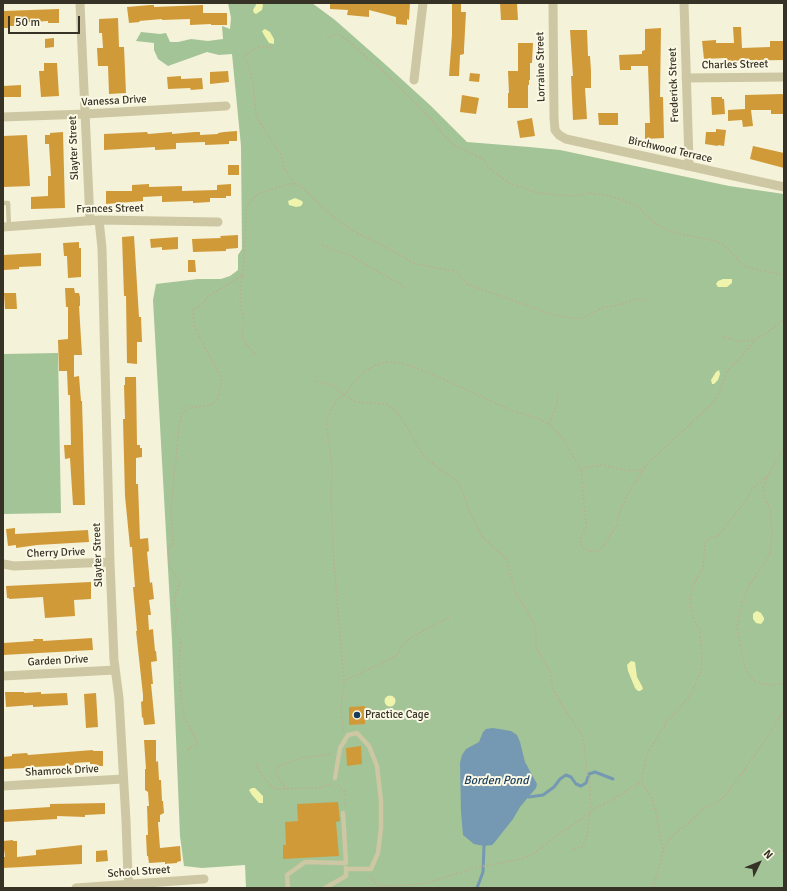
<!DOCTYPE html>
<html>
<head>
<meta charset="utf-8">
<style>
	body { margin:0 }
	#map { position:relative; width:787px; height:891px; overflow:hidden; background:#f4f2d8; font-family:Signika,sans-serif }
	canvas { display:block }
	.frame { position:absolute; inset:0; border:4px solid #373226; pointer-events:none }
	.north { position:absolute; left:739px; top:843px; width:40px; height:40px; -webkit-text-stroke:3px #fbf9e5; paint-order:stroke; rotate:47deg; font-size:11px; font-weight:700; line-height:16px; text-align:center; color:#373226 }
	.north::after { content:''; display:block; margin:auto; width:14px; height:18px; background:#373226; clip-path:polygon(50% 0,100% 100%,50% 72%,0 100%) }
	.scale { position:absolute; left:8px; top:16px; width:72px; height:18px; box-sizing:border-box; border:2px solid #373226; border-top:0; padding-left:5px; font-size:12px; line-height:14px; white-space:nowrap; color:#373226; -webkit-text-stroke:3px #fbf9e5; paint-order:stroke }
</style>
</head>
<body>
<div id="map">
<canvas width="787" height="891"></canvas>
<div class="frame"></div>
<div class="north">N</div>
<div class="scale">50 m</div>
</div>
<script>
const g = document.querySelector('canvas').getContext('2d');
g.lineJoin = 'round';
function fillPath(path, color) { g.fillStyle = color; g.fill(path, 'evenodd'); }
const toPath = rows => new Path2D(rows.map(r => 'M' + r).join(''));
function strokePath(path, color, width, dash) { g.strokeStyle = color; g.lineWidth = width; g.lineCap = dash ? 'butt' : 'round'; g.setLineDash(dash || []); g.stroke(path); }
function write(font, color, halo, rows, align = 'center') {
  g.font = font + ' Signika,sans-serif'; g.lineWidth = 4; g.setLineDash([]); g.textBaseline = 'middle'; g.strokeStyle = halo; g.fillStyle = color; for (const [text, x, y, turn = 0] of rows) {
    g.save(); g.translate(x, y); g.rotate((+turn || 0) * Math.PI / 180); g.textAlign = isNaN(turn) ? turn : align; if (halo) g.strokeText(text, 0, 0); g.fillText(text, 0, 0); g.restore();
  }
}
fillPath(toPath([
	[228,3,312,3,335,20,386,65,431,106,467,142,529,147,560,150,729,186,784,194,784,888,246,888,245,865,202,868,184,866,180,836,172,640,153,300,156,284,198,279,221,279,230,276,238,270,238,255,242,249,241,146,232,54,219,55,207,52,168,66,158,59,154,50,154,43,136,41,141,32,160,34,166,33,170,42,178,42,191,39,208,41,223,39,222,26,230,29,231,18],
	[58,353,61,513,3,514,3,354]
]), '#a3c497');
fillPath(toPath([
	[257,3,262,3,263,5,262,10,256,14,254,13,253,10],
	[265,29,270,32,274,39,274,44,269,43,264,35,262,31],
	[295,198,302,201,303,203,301,206,296,207,289,205,288,201],
	[723,279,732,279,732,283,727,287,718,287,716,284,718,281],
	[719,370,720,374,718,380,714,384,712,384,711,380,716,372],
	[757,611,761,613,764,618,764,620,761,624,756,623,753,619,753,614,755,612],
	[631,661,635,662,637,677,642,686,643,689,640,691,638,691,635,688,628,671,627,665],
	'384.5 701a5.5 5.5 0 1 1 11 0a5.5 5.5 0 1 1-11 0Z',
	[252,788,255,788,263,796,263,803,259,803,252,795,249,790]
]), '#eff3ab');
fillPath(toPath([
	[493,728,511,731,517,735,520,742,525,762,537,784,536,788,520,807,513,819,494,843,492,845,484,846,474,844,463,835,461,812,460,763,462,755,466,749,479,742,483,732,486,729]
]), '#7598b3');
strokePath(toPath([
	[529,797,543,795,554,787,560,779,566,775,571,777,576,784,581,786,586,783,589,774,595,772,613,779],
	[477,888,483,872,484,846]
]), '#7598b3', 3);
fillPath(toPath([
	[330,3,410,3,409,20,407,19,407,25,396,24,396,17,369,10,369,17,347,15,348,10,330,9],
	[452,3,461,3,461,12,466,12,464,49,464,54,460,55,459,76,449,76,452,35],
	[500,3,517,3,518,20,501,20],
	[150,5,154,5,154,7,203,5,203,13,227,13,227,25,211,25,211,24,190,25,190,19,162,20,162,19,139,21,140,22,129,23,127,7],
	[59,9,59,23,48,23,48,21,14,23,14,26,10,26,10,28,3,28,3,11],
	[118,18,119,47,124,47,126,93,109,94,108,66,98,66,97,48,103,48,102,33,99,33,99,19],
	[733,27,741,27,742,48,770,47,770,41,784,41,784,60,725,61,725,58,704,59,702,41,716,40,716,43,734,43],
	[661,28,660,97,663,97,664,138,645,139,645,123,650,123,648,66,631,66,631,70,620,70,619,55,642,54,642,51,645,50,645,29],
	[570,30,587,30,588,56,590,56,591,71,591,88,585,88,587,119,573,120,571,76,573,76],
	[54,38,54,47,45,48,45,39],
	[518,43,533,43,532,63,530,63,530,80,529,80,529,85,528,85,528,108,508,108,508,93,509,93,508,71,518,71],
	[44,63,57,63,59,96,41,97,39,71,44,71],
	[228,71,229,82,210,84,210,72],
	[470,73,480,74,479,82,469,81],
	[181,76,181,79,202,78,203,89,191,90,190,88,168,89,167,77],
	[21,85,21,97,3,97,3,86],
	[782,94,784,95,784,114,771,114,771,110,751,110,753,126,743,127,742,120,728,121,728,110,745,109,745,95],
	[462,95,479,98,476,114,460,112],
	[711,97,722,97,722,99,724,99,725,114,712,115],
	[598,113,618,113,618,125,599,125],
	[532,118,535,136,520,138,517,121],
	[716,129,726,130,724,146,718,145,718,146,705,144,706,132,716,132],
	[237,131,237,141,229,141,229,144,205,145,205,142,176,143,176,149,155,150,155,147,104,150,104,134,147,132,148,134,172,132,172,134,195,132,200,132,200,135,218,134,218,133,224,132],
	[63,132,65,208,31,209,31,197,48,196,48,176,51,176,49,144,45,144,45,135,50,135,50,133],
	[27,135,30,186,3,187,3,136],
	[753,146,784,153,784,168,750,159],
	[228,165,239,165,239,175,228,175],
	[149,184,149,187,182,186,182,191,217,190,217,185,231,184,231,196,226,196,226,198,210,198,210,202,193,203,193,201,162,202,162,196,143,197,143,201,106,204,106,191,132,191,132,185],
	[238,235,238,248,226,249,226,251,193,252,192,239,221,238,220,236],
	[134,236,139,317,141,317,142,342,137,342,137,364,127,363,126,296,124,296,122,237],
	[178,237,178,249,162,250,162,247,151,248,150,239],
	[79,242,79,248,81,248,81,277,68,278,67,256,64,256,63,243],
	[41,253,41,266,19,267,19,269,4,270,3,255],
	[188,260,195,260,196,272,188,272],
	[65,288,74,288,75,293,79,293,80,297,80,306,79,306,82,355,74,355,74,377,79,376,81,401,82,401,85,505,73,505,70,458,65,459,64,445,71,445,70,395,68,395,67,371,59,371,58,340,68,339,68,307,66,307],
	[4,293,16,293,17,309,5,309],
	[125,377,136,377,137,445,140,445,140,448,142,448,142,457,136,458,136,484,138,484,140,539,148,538,149,551,147,552,150,583,152,582,154,599,149,600,151,615,148,615,149,630,153,629,155,651,156,651,157,661,151,662,153,684,151,684,155,724,144,725,143,717,142,718,141,702,143,701,143,695,136,631,137,631,133,587,135,587,133,562,132,547,130,547,125,496,123,419,125,419,124,385,125,385],
	[15,528,15,534,88,530,89,542,37,545,16,548,16,545,8,546,6,529],
	[91,582,91,599,74,600,75,616,45,618,43,597,9,599,9,598,7,598,6,586],
	[92,638,93,650,3,655,3,643,34,641,33,639,43,639,43,641],
	[5,692,24,692,24,693,41,692,41,694,67,693,68,705,33,707,33,705,6,707],
	[96,693,98,727,86,728,84,694],
	[365,706,365,724,349,725,349,707],
	[144,740,156,740,156,762,158,761,159,780,161,780,162,801,163,801,164,813,160,815,160,822,158,822,160,848,180,846,181,861,177,862,177,863,165,864,165,862,149,863,148,856,147,856,146,835,148,835,147,806,149,806,148,792,145,790,145,769,146,769],
	[361,746,362,764,347,766,346,748],
	[93,750,93,751,103,751,103,766,95,766,95,764,90,764,90,762,74,763,75,765,34,767,34,769,26,769,25,768,3,769,3,757,12,756,12,754,27,753,28,755],
	[338,802,340,821,336,822,339,856,283,859,283,845,286,845,285,822,298,821,297,804],
	[105,803,105,814,85,815,85,817,57,816,57,819,3,822,3,810,50,807,50,804],
	[13,840,13,841,17,841,17,857,36,855,36,850,82,845,82,864,3,868,3,857,5,857,3,841],
	[107,850,108,861,96,862,96,851]
]), '#d19a39');
strokePath(toPath([
	[327,37,337,34,344,37,359,51,380,68,428,116,447,139,456,146,483,159,489,168,509,183,537,193,573,196,590,193,610,196,631,203,637,206,654,223,660,226,675,233,716,241,724,245,743,265,753,269,779,274,784,276],
	[272,48,261,46,247,53,245,57,253,81,256,115,259,121,282,157,284,168,294,183],
	[322,245,353,257,405,287],
	[724,337,741,342,755,339],
	[255,354,245,343,242,336,244,321,240,298,244,262,246,209,250,201,259,193,294,183,304,189,325,210,353,231,382,245,413,263,440,269,456,271,467,284,475,287,554,315,580,319,602,308,622,304,637,299,643,299,647,301],
	[316,381,334,386,340,392,356,402,386,404,394,409,401,417,423,455,438,468,454,478,460,485,470,513,482,536,496,550,504,556,507,560,515,591,534,624,536,633,536,648,550,672,553,688,560,702,580,732,584,742,587,773,590,782,590,804,592,810],
	[549,424,557,404,558,395],
	[784,447,768,476,763,488,764,496,770,509,772,533,770,554,749,586,742,603,737,626,745,668,749,675,755,681,764,684,773,685,784,683],
	[581,470,588,467,602,465,630,471,644,469],
	[344,681,333,548,331,497,332,465,326,422,330,412,336,401,345,394,355,381,365,371,376,365,388,362,400,363,414,367,448,381,484,398,513,411,537,418,549,424,564,440,581,470,586,527,582,534,580,543,584,549,592,552,600,550,603,546,617,525,619,513,629,492,647,464,712,404,720,391,727,371,749,348,756,339,768,332,784,319],
	[344,730,343,728,341,709,344,681,394,657,398,653,404,643,410,638,450,617],
	[188,751,189,748,195,746,197,744,196,739,184,718,181,698,179,665,181,642,176,633,175,626,178,613,174,600,180,582,169,565,168,548,173,545,173,542,171,509,179,426,182,414,188,408,210,405,217,401,222,381,217,369,212,361,195,328,193,319,193,309,200,306,210,295,242,276],
	[256,764,262,776,274,789,318,788,332,784],
	[338,785,345,792,345,806],
	[288,789,285,787,276,774,276,768,279,766,302,758,332,754],
	[590,813,592,810,615,798,641,782],
	[663,849,656,813,652,798,641,782,646,757,661,730,666,725,664,723,676,712,689,697,701,672,702,656,700,631,692,615,690,601,691,593,694,584,703,568,705,542,712,537,716,537,722,532,725,526,745,502,752,489,768,476],
	[770,857,784,850],
	[370,876,374,882,380,886,413,885,427,883,474,868,521,859,533,854,552,839,590,813,587,836,583,845,582,847,573,849],
	[653,888,661,861,663,849,671,838,679,830,688,824,703,808,714,804,726,795,764,742,780,716,784,712]
]), '#b9b18d', 1.5, [2, 2]);
strokePath(toPath([
	[3,203,8,203,9,227],
	[335,778,340,748,348,735,357,733,369,746,377,766,381,801,381,828,378,853,371,869,346,869],
	[288,888,287,875,305,862,346,863,343,813],
	[325,888,346,876,346,868]
]), '#cdc7a3', 4.5);
strokePath(toPath([
	[80,3,90,221],
	[553,3,554,118,555,130,559,135,566,139,784,187],
	[684,3,689,161,687,166],
	[686,78,784,77],
	[414,80,423,3],
	[3,117,85,114,226,106],
	[99,220,102,248,110,562,114,660,119,698,126,821,128,877,130,888],
	[3,227,99,220,218,222],
	[3,564,14,566,110,562],
	[3,676,115,670],
	[3,786,123,779],
	[76,888,204,879]
]), '#cdc7a3', 9);
for (const [x, y, r, color] of [
	[357,715,4,"#183d5c"]
]) { const dot = new Path2D(); dot.arc(x, y, r, 0, 2 * Math.PI); g.fillStyle = color; g.fill(dot); strokePath(dot, '#fbf9e5', 1.5); }
write('11px', '#373226', '#fbf9e5', [
	["Charles Street",735,65,-1],
	["Lorraine Street",541,67,-91],
	["Frederick Street",674,85,-92],
	["Vanessa Drive",114,101,-3],
	["Slayter Street",74,148,-92],
	["Birchwood Terrace",670,150,13],
	["Frances Street",110,209,-1],
	["Cherry Drive",56,553,-2],
	["Slayter Street",98,555,-92],
	["Garden Drive",58,661,-3],
	["Shamrock Drive",62,771,-3],
	["School Street",139,872,-4]
]);
write('11px', '#373226', '#fbf9e5', [
	["Practice Cage",365,715]
], 'left');
write('italic 12px', '#183d5c', '#fbf9e5', [
	["Borden Pond",496,781]
]);
</script>
</body>
</html>
